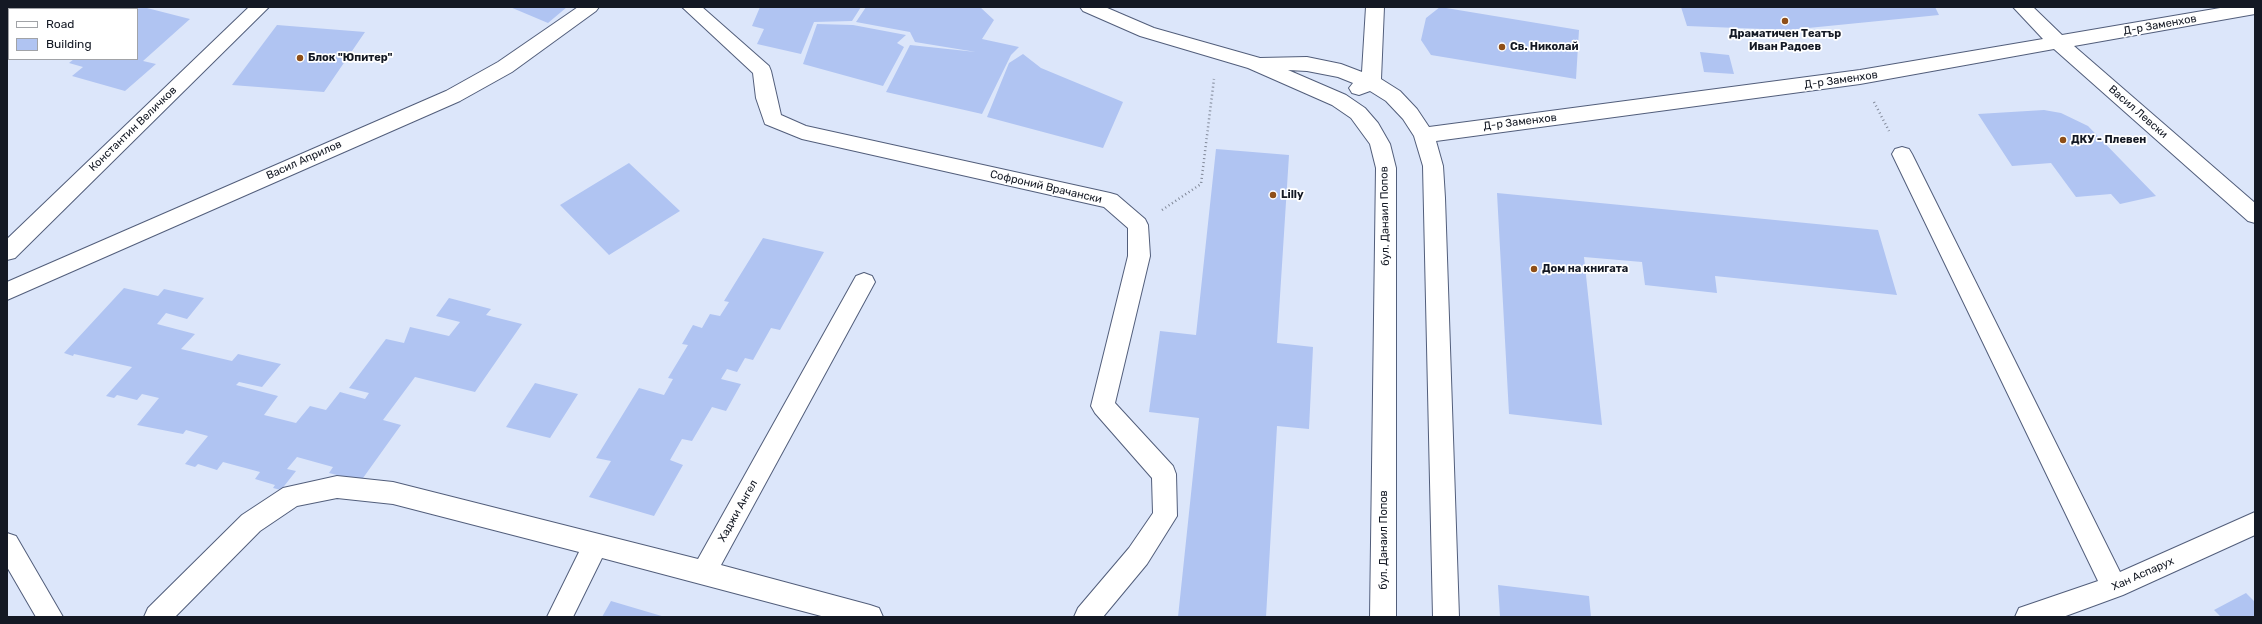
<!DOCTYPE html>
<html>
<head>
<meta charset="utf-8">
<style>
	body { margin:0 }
	#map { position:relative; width:2262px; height:624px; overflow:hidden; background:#dce6fa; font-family:Rubik,sans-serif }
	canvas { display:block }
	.frame { position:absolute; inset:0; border:8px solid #141924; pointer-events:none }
	.legend { position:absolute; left:8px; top:8px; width:130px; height:52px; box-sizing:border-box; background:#fff; border:1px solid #a1a3a7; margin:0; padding:5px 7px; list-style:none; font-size:12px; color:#141924 }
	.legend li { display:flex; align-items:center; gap:8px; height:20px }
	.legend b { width:20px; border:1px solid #a1a3a7 }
</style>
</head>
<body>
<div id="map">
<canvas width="2262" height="624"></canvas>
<div class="frame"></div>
<ul class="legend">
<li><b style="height:5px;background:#fff"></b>Road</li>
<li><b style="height:11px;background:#b0c4f2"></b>Building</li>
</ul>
</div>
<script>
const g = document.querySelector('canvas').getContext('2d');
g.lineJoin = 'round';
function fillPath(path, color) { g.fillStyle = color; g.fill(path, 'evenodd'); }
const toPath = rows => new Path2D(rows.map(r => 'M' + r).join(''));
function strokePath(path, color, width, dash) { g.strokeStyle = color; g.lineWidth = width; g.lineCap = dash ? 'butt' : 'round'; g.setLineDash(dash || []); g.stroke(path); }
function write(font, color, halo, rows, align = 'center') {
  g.font = font + ' Rubik,sans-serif'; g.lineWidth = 3.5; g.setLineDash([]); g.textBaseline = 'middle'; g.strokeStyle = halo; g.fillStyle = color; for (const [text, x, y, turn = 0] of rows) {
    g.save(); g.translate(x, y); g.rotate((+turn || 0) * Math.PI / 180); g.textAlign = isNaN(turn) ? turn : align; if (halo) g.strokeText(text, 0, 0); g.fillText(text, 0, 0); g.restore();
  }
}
fillPath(toPath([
	[7,7,17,7,19,9,9,9,9,32,7,33],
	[136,7,143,7,190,19,143,61,156,64,125,91,72,76,83,67,69,63,74,59,137,59,137,9,133,9],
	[510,7,567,7,548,23],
	[760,7,861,7,852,21,814,22,801,54,757,44,764,29,752,26],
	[866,7,980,7,994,20,982,39,1019,47,1011,55,982,114,886,92,910,45,976,52,915,42,910,32,856,22],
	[1440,7,1579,30,1576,79,1431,55,1421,40,1426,18],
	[1681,7,1935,7,1939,15,1788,30,1687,26],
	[817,24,853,25,906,35,897,43,904,47,883,86,803,64],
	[277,25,365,32,324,92,232,85],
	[1700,52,1729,55,1734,74,1704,72],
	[1023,54,1041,68,1123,102,1103,148,987,117,1009,63],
	[2044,110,2061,113,2088,126,2156,196,2120,204,2111,194,2076,197,2051,163,2012,166,1978,114],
	[1216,149,1289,155,1277,343,1313,347,1309,429,1277,426,1266,617,1178,617,1199,418,1149,412,1160,331,1196,335],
	[629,163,680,211,609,255,560,205],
	[1497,193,1878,230,1897,295,1715,276,1717,293,1645,285,1642,262,1584,257,1602,425,1509,414],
	[763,238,824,252,780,330,771,328,753,360,745,358,737,372,727,369,721,379,741,384,726,411,712,407,692,441,682,439,670,460,683,465,654,516,589,497,611,461,596,458,639,388,664,395,673,379,668,378,688,345,682,344,693,325,702,328,710,314,720,316,729,302,724,301],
	[124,288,158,296,164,289,204,298,187,319,166,313,157,324,195,334,181,349,232,361,238,354,281,364,262,387,239,382,236,385,278,396,264,415,296,423,310,406,326,410,340,392,365,399,369,393,349,388,386,339,404,343,410,327,449,336,460,322,436,316,449,298,491,309,486,315,522,324,475,392,415,377,383,420,401,425,358,485,353,479,329,473,333,467,297,457,287,469,296,471,281,490,273,488,275,485,255,479,260,472,223,462,217,470,198,464,195,467,185,464,208,436,186,430,183,434,137,425,159,398,142,394,137,400,117,395,114,398,106,396,132,367,74,354,73,356,64,353],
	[535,383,578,394,550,438,506,427],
	[1498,585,1589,596,1591,617,1500,617],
	[2246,593,2255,602,2255,617,2221,617,2214,610],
	[611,601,665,617,602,617]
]), '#b0c4f2');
const minor = toPath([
	[249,7,269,7,15,258,7,260,7,239,249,7],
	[578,7,599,7,596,11,512,72,460,101,7,300,7,282,446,91,498,62,578,7],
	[682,7,702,7,769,66,771,71,781,115,806,126,1110,193,1117,195,1145,219,1148,225,1150,256,1115,403,1173,466,1176,474,1177,516,1147,564,1103,617,1074,617,1078,608,1129,548,1153,513,1152,478,1095,413,1091,406,1128,256,1128,228,1104,207,802,139,765,124,756,98,753,73,682,7],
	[1080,7,1105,7,1154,28,1260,58,1307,57,1341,64,1362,72,1366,7,1384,7,1381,79,1400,91,1417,109,1429,127,1860,70,2043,39,2013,7,2033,7,2062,35,2226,7,2255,7,2255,14,2074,46,2255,203,2255,223,2248,221,2054,49,1860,84,1436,141,1443,166,1445,198,1459,617,1433,617,1423,166,1414,136,1403,119,1386,101,1370,91,1359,95,1352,93,1349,88,1353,83,1338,77,1307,71,1288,70,1346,95,1365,108,1378,123,1390,144,1396,168,1396,617,1370,617,1376,168,1370,144,1351,118,1332,105,1248,68,1140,36,1083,11,1080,7],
	[1902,147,1909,149,1912,154,2120,572,2255,512,2255,535,2123,595,2063,617,2015,617,2019,608,2098,581,1892,154,1895,149,1902,147],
	[864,273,872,276,875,282,721,565,870,605,879,608,883,617,825,617,602,558,573,617,547,617,579,552,393,504,337,498,297,506,260,531,175,617,144,617,148,608,242,515,283,488,337,476,393,482,698,559,856,276,864,273],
	[7,533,16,536,63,617,36,617,7,567,7,533]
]);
strokePath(minor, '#525e7b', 2);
strokePath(toPath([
	[1874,102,1889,131],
	[1162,210,1201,184,1214,79]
]), '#808898', 2.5, [1, 3]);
fillPath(minor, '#fff');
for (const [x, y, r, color] of [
	[1785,21,4,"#8f4f18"],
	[1502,47,4,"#8f4f18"],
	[300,58,4,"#8f4f18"],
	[2063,140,4,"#8f4f18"],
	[1273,195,4,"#8f4f18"],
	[1534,269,4,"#8f4f18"]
]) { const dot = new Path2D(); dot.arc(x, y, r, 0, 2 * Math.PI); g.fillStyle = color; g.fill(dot); strokePath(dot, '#fff', 1.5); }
write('11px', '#141924', '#fff', [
	["Д-р Заменхов",2160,25,-10],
	["Д-р Заменхов",1841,80,-8],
	["Васил Левски",2138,112,41],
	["Д-р Заменхов",1520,122,-7],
	["Константин Величков",133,129,-44],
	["Васил Априлов",304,160,-24],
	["Софроний Врачански",1046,187,13],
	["бул. Данаил Попов",1385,216,-91],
	["Хаджи Ангел",738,511,-61],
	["бул. Данаил Попов",1384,540,-90],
	["Хан Аспарух",2143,574,-24]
]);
write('bold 11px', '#141924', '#fff', [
	["Драматичен Театър",1785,34,"center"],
	["Иван Радоев",1785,47,"center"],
	["Св. Николай",1510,47],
	["Блок \"Юпитер\"",308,58],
	["ДКУ - Плевен",2071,140],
	["Lilly",1281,195],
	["Дом на книгата",1542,269]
], 'left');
</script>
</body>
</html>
